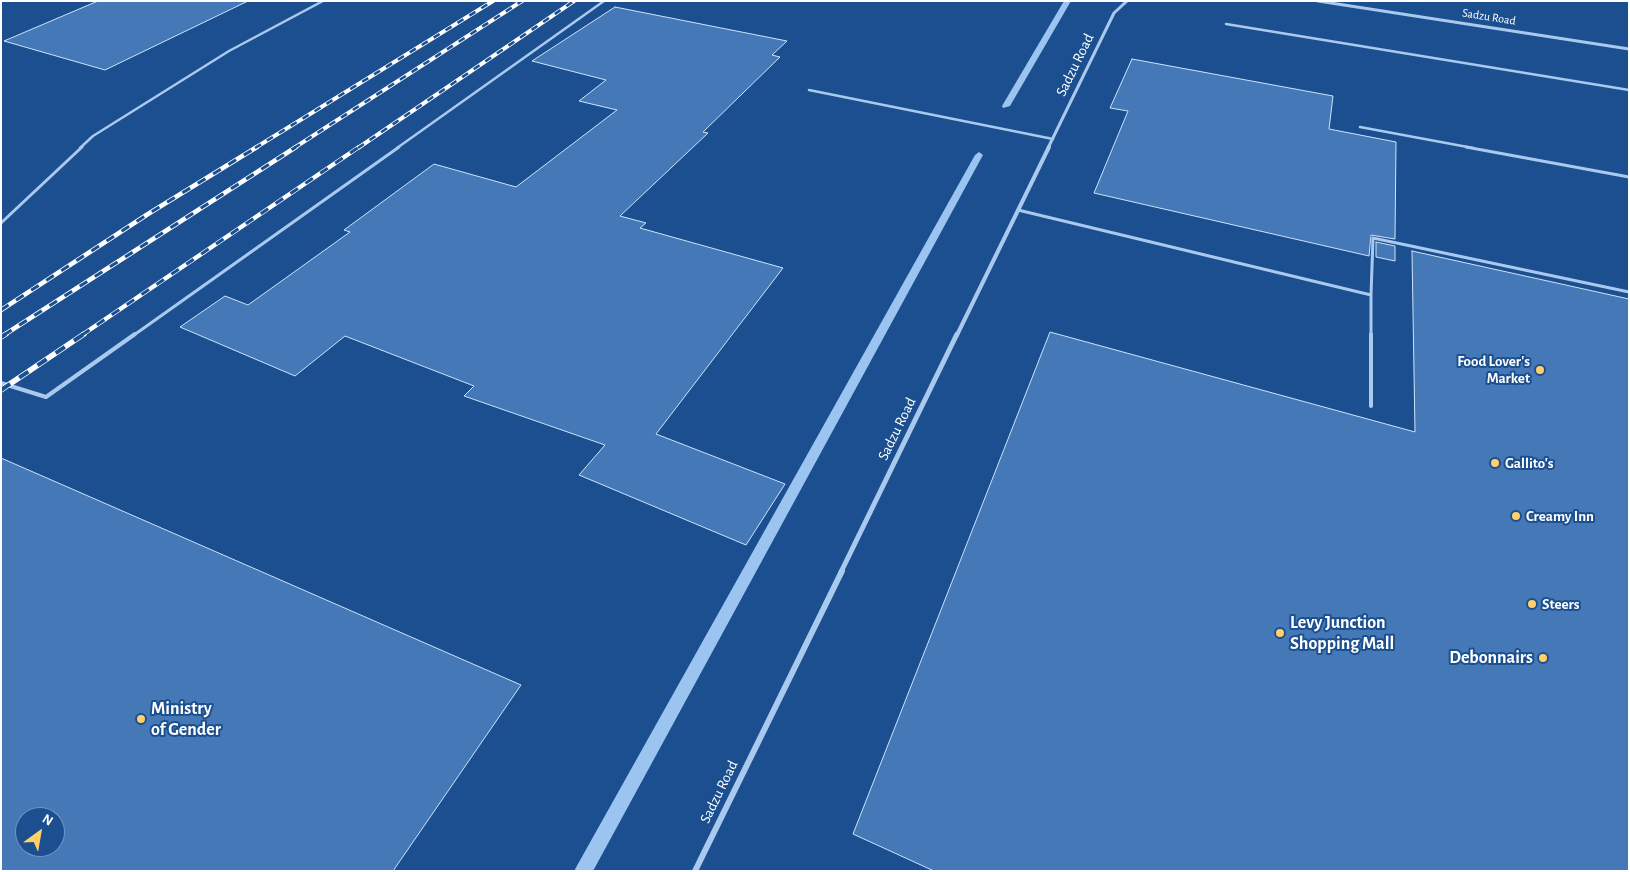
<!DOCTYPE html>
<html>
<head>
<meta charset="utf-8">
<style>
	body { margin:0 }
	#map { position:relative; width:1630px; height:872px; overflow:hidden; background:#1b4f8f; font-family:"Alegreya Sans",sans-serif }
	canvas { display:block }
	.frame { position:absolute; inset:0; border:2px solid #fff; pointer-events:none }
	.north { position:absolute; left:15px; top:807px; width:50px; height:50px; box-sizing:border-box; background:#1b4f8f; border:1px solid #7695bc; border-radius:50%; rotate:32deg; font-size:14px; font-weight:700; line-height:20px; text-align:center; color:#fff }
	.north::after { content:''; display:block; margin:auto; width:18px; height:22px; background:#ffd166; clip-path:polygon(50% 0,100% 100%,50% 72%,0 100%) }
</style>
</head>
<body>
<div id="map">
<canvas width="1630" height="872"></canvas>
<div class="frame"></div>
<div class="north">N</div>
</div>
<script>
const g = document.querySelector('canvas').getContext('2d');
g.lineJoin = 'round';
const toPath = rows => new Path2D(rows.map(r => 'M' + r).join(''));
function fillPath(path, color) { g.fillStyle = color; g.fill(path, 'evenodd'); }
function strokePath(path, color, width, dash) { g.strokeStyle = color; g.lineWidth = width; g.lineCap = dash ? 'butt' : 'round'; g.setLineDash(dash || []); g.stroke(path); }
function write(font, color, halo, rows, align = 'center') {
  g.font = font + ' "Alegreya Sans",sans-serif'; g.lineWidth = 4; g.setLineDash([]); g.textBaseline = 'middle'; g.strokeStyle = halo; g.fillStyle = color; for (const [text, x, y, turn = 0] of rows) {
    g.save(); g.translate(x, y); g.rotate((+turn || 0) * Math.PI / 180); g.textAlign = isNaN(turn) ? turn : align; if (halo) g.strokeText(text, 0, 0); g.fillText(text, 0, 0); g.restore();
  }
}
fillPath(toPath([
	[1064,1,1071,1,1010,106,1003,108,1002,106,1064,1],
	[979,152,983,155,593,871,574,871,975,155,979,152]
]), '#9cc4f0');
const building = toPath([
	[98,1,248,1,105,70,4,41,98,1],
	[615,7,787,41,772,55,780,57,703,132,708,133,620,216,646,223,640,228,783,268,656,434,785,484,746,545,579,475,605,445,464,396,474,386,345,336,295,376,180,327,225,296,248,305,350,232,344,230,434,164,516,187,617,110,579,101,606,80,532,61,615,7],
	[1132,59,1333,96,1329,129,1396,142,1395,239,1371,235,1369,256,1094,193,1128,111,1110,108,1132,59],
	[1376,242,1395,246,1395,261,1376,257,1376,242],
	[1412,251,1629,299,1629,871,934,871,853,834,1050,332,1415,432,1412,251],
	[1,458,521,685,393,871,1,871,1,458],
	[25,817,55,817,55,847,25,847,25,817]
]);
fillPath(building, '#4478b7');
strokePath(building, '#cfe3fa', 1);
strokePath(toPath([
	[1226,24,1629,90],
	[809,90,1053,139],
	[1360,127,1473,148],
	[80,148,93,136,229,51,323,1],
	[397,148,604,1]
]), '#a9c9ee', 2.5);
strokePath(toPath([
	[1466,147,1629,177],
	[1018,210,1371,295,1371,335],
	[1,223,82,147],
	[1371,295,1373,238,1629,292],
	[134,335,399,147]
]), '#a9c9ee', 3);
strokePath(toPath([
	[1371,334,1371,406],
	[1,383,46,397,135,334]
]), '#a9c9ee', 4);
strokePath(toPath([
	[1318,1,1629,49],
	[1048,148,1114,13,1127,1]
]), '#a9c9ee', 3);
strokePath(toPath([
	[957,335,1049,147]
]), '#a9c9ee', 4);
strokePath(toPath([
	[841,572,957,334]
]), '#a9c9ee', 5);
strokePath(toPath([
	[695,871,842,571]
]), '#a9c9ee', 6);
const railFar2 = toPath([
	[255,148,493,1],
	[294,148,522,1],
	[358,148,574,1]
]);
const railFar1 = toPath([
	[1,310,148,214,257,147],
	[4,335,296,147],
	[82,335,359,147]
]);
const rail = toPath([
	[1,337,6,334],
	[1,390,84,334]
]);
strokePath(railFar2, '#fff', 4);
strokePath(railFar1, '#fff', 4.5);
strokePath(rail, '#fff', 5.5);
strokePath(railFar2, '#1b4f8f', 2.5, [7]);
strokePath(railFar1, '#1b4f8f', 3, [9]);
strokePath(rail, '#1b4f8f', 4, [11]);
for (const [x, y, r, color] of [
	[1540,370,5,"#ffd166"],
	[1495,463,5,"#ffd166"],
	[1516,516,5,"#ffd166"],
	[1532,604,5,"#ffd166"],
	[1280,633,5,"#ffd166"],
	[1543,658,5,"#ffd166"],
	[141,719,5,"#ffd166"]
]) { const dot = new Path2D(); dot.arc(x, y, r, 0, 2 * Math.PI); g.fillStyle = color; g.fill(dot); strokePath(dot, '#1b4f8f', 2); }
write('12px', '#fff', '#1b4f8f', [
	["Sadzu Road",1489,17,9]
]);
write('15px', '#fff', '#1b4f8f', [
	["Sadzu Road",1075,65,-64],
	["Sadzu Road",897,429,-64],
	["Sadzu Road",719,792,-64]
]);
write('bold 15px', '#fff', '#1b4f8f', [
	["Food Lover's",1530,361,"right"],
	["Market",1530,378,"right"],
	["Gallito's",1505,463],
	["Creamy Inn",1526,516],
	["Steers",1542,604]
], 'left');
write('bold 18px', '#fff', '#1b4f8f', [
	["Levy Junction",1290,623],
	["Shopping Mall",1290,644],
	["Debonnairs",1533,658,"right"],
	["Ministry",151,709],
	["of Gender",151,730]
], 'left');
</script>
</body>
</html>
